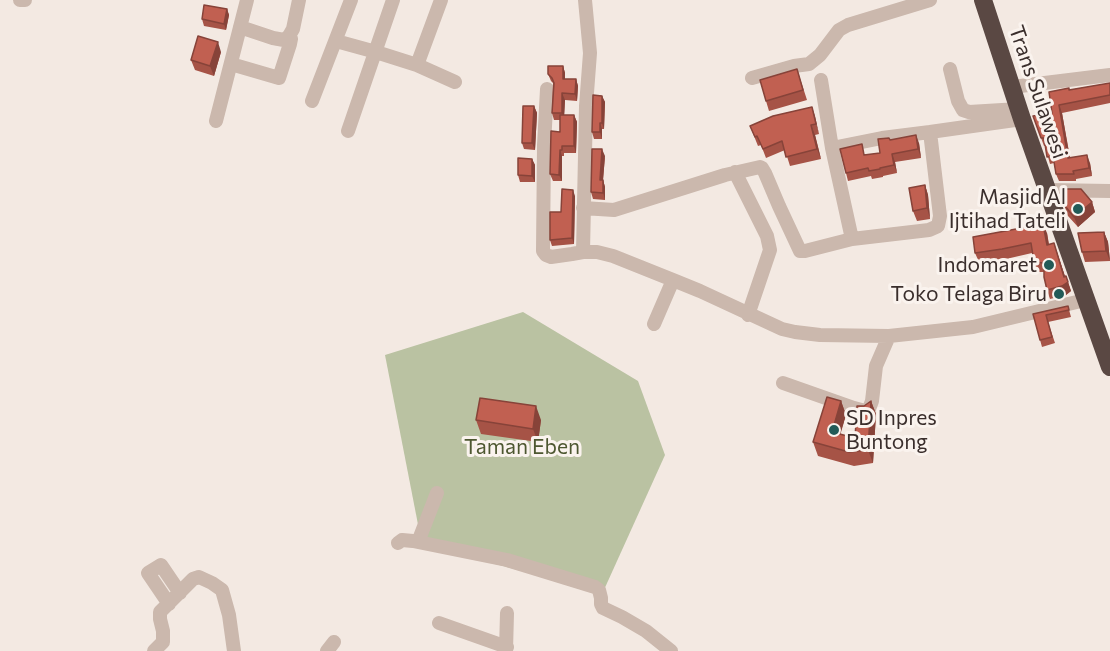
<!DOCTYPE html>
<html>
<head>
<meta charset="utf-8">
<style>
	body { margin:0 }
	canvas { display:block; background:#f3e9e2 }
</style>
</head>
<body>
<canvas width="1110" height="651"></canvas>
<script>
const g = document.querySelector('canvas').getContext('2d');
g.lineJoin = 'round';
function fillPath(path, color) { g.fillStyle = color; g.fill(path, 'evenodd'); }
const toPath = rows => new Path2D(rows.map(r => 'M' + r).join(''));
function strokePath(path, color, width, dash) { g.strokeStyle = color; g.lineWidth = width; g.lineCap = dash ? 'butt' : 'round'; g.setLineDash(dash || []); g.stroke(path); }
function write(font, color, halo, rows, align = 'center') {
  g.font = font + ' Commissioner,sans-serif'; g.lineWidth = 6; g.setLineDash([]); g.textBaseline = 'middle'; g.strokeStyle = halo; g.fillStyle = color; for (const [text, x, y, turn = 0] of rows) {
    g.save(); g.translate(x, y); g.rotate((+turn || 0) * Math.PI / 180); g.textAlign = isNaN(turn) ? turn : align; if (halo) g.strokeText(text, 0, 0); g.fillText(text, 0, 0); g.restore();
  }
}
fillPath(toPath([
	[523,312,638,381,665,455,603,592,422,545,385,355]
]), '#bac2a2');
strokePath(toPath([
	[20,0,25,0],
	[585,0,590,53,586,106,583,252,597,252,613,256,673,280],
	[240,27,273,38,284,40,289,36,293,29,299,0],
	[336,41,376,52,417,65,441,0],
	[231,64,279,78,290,44,291,39,289,36],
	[417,65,455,82],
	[950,69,958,101,963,110,969,112,1019,109],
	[752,78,794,66,809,64,820,55,839,30,848,25,930,0],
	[821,80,832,148,852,239,929,230,938,226,940,216,930,132,1022,119],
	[1012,87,1110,75],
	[547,89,544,145,543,251,546,255,551,257,572,254,583,252],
	[312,101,351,0],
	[216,121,247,0],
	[348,131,393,0],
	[832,148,882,138,930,132],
	[735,172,767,236,770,250,748,315],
	[1048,190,1110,191],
	[583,208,614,210,725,175,760,167,762,168,765,173,779,206,800,251,805,251,852,239],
	[654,324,673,280,700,291,782,329,795,332,820,335,889,336,973,327,1085,300],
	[783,383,854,408,865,411,869,409,872,401,876,366,889,336],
	[418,542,437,493],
	[398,543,402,540,413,541,507,560,595,587,599,590,601,598,601,604,603,608,622,617,646,631,671,651],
	[169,604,148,573,161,565,180,593],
	[439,623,507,647],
	[154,651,163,642,163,631,160,619,160,612,193,579,199,577,212,583,222,590,229,615,234,651],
	[327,651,334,642],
	[506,651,507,613]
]), '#cbb8ad', 14);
strokePath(toPath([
	[983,0,1022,119,1110,367]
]), '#5a4843', 18);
fillPath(toPath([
	[227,9,229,15,226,30,204,26,202,19],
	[221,52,214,76,195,70,191,60],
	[563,66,565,73,565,79,576,79,578,86,577,101,565,100,564,115,574,115,577,122,576,153,564,153,564,156,562,156,562,181,553,181,550,174,560,132,560,120,554,120,552,113,553,83,551,81,548,74],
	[797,69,807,100,769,111,766,101],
	[1110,83,1110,103,1062,113,1070,157,1090,163,1092,176,1076,179,1076,181,1059,181,1056,174,1054,163,1050,164,1045,146,1044,146,1033,116,1052,113,1069,90],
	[602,96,605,102,604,129,602,129,602,139,594,139,592,132],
	[534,106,537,113,535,150,524,149,522,143],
	[812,107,819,134,815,135,821,159,790,166,785,150,766,158,761,145,758,146,750,126],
	[890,140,919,143,921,158,895,162,897,173,883,176,883,177,872,179,871,176,848,181,846,173,865,155,880,153],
	[605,156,603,180,605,187,605,200,593,199,591,192],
	[532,159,535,165,535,182,520,182,518,175],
	[925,185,928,195,930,219,917,221,913,211],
	[1060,193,1092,202,1095,212,1078,227,1068,216],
	[575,196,574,244,552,246,550,240],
	[1104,232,1108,242,1110,261,1085,262,1082,252],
	[1047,233,1049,244,1057,252,1065,276,1066,276,1071,291,1066,295,1050,299,1047,290,1044,272,1037,272,1034,262,1032,253,1006,259,979,262,975,253],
	[1068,306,1071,317,1048,322,1055,343,1042,347,1033,314],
	[841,401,846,415,840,434,855,438,864,406,871,401,876,414,873,463,854,466,818,456,813,442],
	[476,420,541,420,538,442,481,434]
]), '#a65346');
fillPath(toPath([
	[227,9,229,15,226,30,224,24],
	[218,42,221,52,214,76,210,66],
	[563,66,565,73,565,86,563,79],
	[576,79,578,86,577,101,575,94],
	[562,93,565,100,564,120,562,113],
	[602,96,605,102,604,129,602,123],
	[1059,105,1062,113,1071,165,1068,158],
	[534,106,537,113,535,150,532,143],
	[812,107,815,116,819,134,816,124],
	[574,115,577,122,576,153,574,146],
	[600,123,602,129,602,139,600,132],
	[811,125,815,135,821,159,817,149],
	[916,135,919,143,921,158,918,149],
	[602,149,605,156,603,180,605,187,605,200,600,180],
	[560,150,562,156,562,181,559,175],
	[892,154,895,162,897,173,894,165],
	[1087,155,1090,163,1092,176,1089,168],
	[532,159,535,165,535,182,532,176],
	[925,185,928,195,930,219,927,208],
	[573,190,575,196,574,244,572,238],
	[1092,202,1095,212,1078,227,1074,217],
	[1043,224,1047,233,1050,254,1047,245],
	[1104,232,1108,242,1110,261,1106,251],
	[1054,243,1067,283,1068,282,1071,291,1066,295,1062,286],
	[841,401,846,415,837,446,832,432],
	[871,401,876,414,873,463,868,450],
	[536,406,541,420,538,442,533,429]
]), '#874339');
const building = toPath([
	[204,5,227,9,224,24,202,19,204,5],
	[198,36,218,42,210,66,191,60,198,36],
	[548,66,563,66,563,79,576,79,575,94,562,93,562,113,552,113,554,83,552,78,548,74,548,66],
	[797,69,803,90,766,101,760,80,797,69],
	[1110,83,1110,95,1059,105,1068,158,1087,155,1089,168,1073,171,1074,174,1056,174,1053,156,1047,157,1044,138,1041,138,1033,116,1052,113,1049,92,1069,88,1069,90,1110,83],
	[593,95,602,96,602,123,600,123,600,132,592,132,593,95],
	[523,106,534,106,532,143,522,143,523,106],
	[812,107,816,124,811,125,817,149,786,157,782,141,763,149,757,136,755,137,750,126,773,116,812,107],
	[560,115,574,115,574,146,562,146,562,150,560,150,559,175,550,174,551,131,560,132,560,115],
	[916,135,918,149,892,154,894,165,880,168,880,169,869,171,868,168,846,173,840,149,862,144,864,155,880,153,878,139,889,138,890,140,916,135],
	[592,149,602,149,600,180,603,180,603,193,591,192,592,149],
	[518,158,532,159,532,176,518,175,518,158],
	[925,185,927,208,913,211,909,188,925,185],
	[562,189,573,190,572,238,550,240,550,212,561,212,562,189],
	[1065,189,1081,189,1092,202,1074,217,1065,206,1060,193,1065,189],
	[1043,224,1047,245,1054,243,1064,277,1066,276,1068,282,1062,286,1047,290,1044,277,1044,263,1034,262,1031,243,1002,249,975,253,973,237,1043,224],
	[1104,232,1106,251,1082,252,1078,233,1104,232],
	[1068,306,1069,310,1046,315,1052,337,1040,340,1033,314,1068,306],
	[827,397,841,401,832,432,855,438,857,406,864,406,871,401,868,450,849,452,813,442,827,397],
	[480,398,536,406,533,429,476,420,480,398]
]);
fillPath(building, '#c16051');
strokePath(building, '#874339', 1.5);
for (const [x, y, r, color] of [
	[1078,209,6,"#225a57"],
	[1049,265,6,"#225a57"],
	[1059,294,6,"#225a57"],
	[834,430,6,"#225a57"]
]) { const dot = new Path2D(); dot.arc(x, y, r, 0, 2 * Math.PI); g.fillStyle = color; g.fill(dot); strokePath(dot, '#faf3ee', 2); }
write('21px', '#3a2e2c', '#faf3ee', [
	["Trans Sulawesi",1038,92,71]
]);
write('21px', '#3a2e2c', '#faf3ee', [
	["Masjid Al",1066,197],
	["Ijtihad Tateli",1066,221],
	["Indomaret",1037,265],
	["Toko Telaga Biru",1047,294],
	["SD Inpres",846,418,"left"],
	["Buntong",846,442,"left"]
], 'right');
write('21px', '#4d5730', '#faf3ee', [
	["Taman Eben",522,447]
]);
</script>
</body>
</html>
